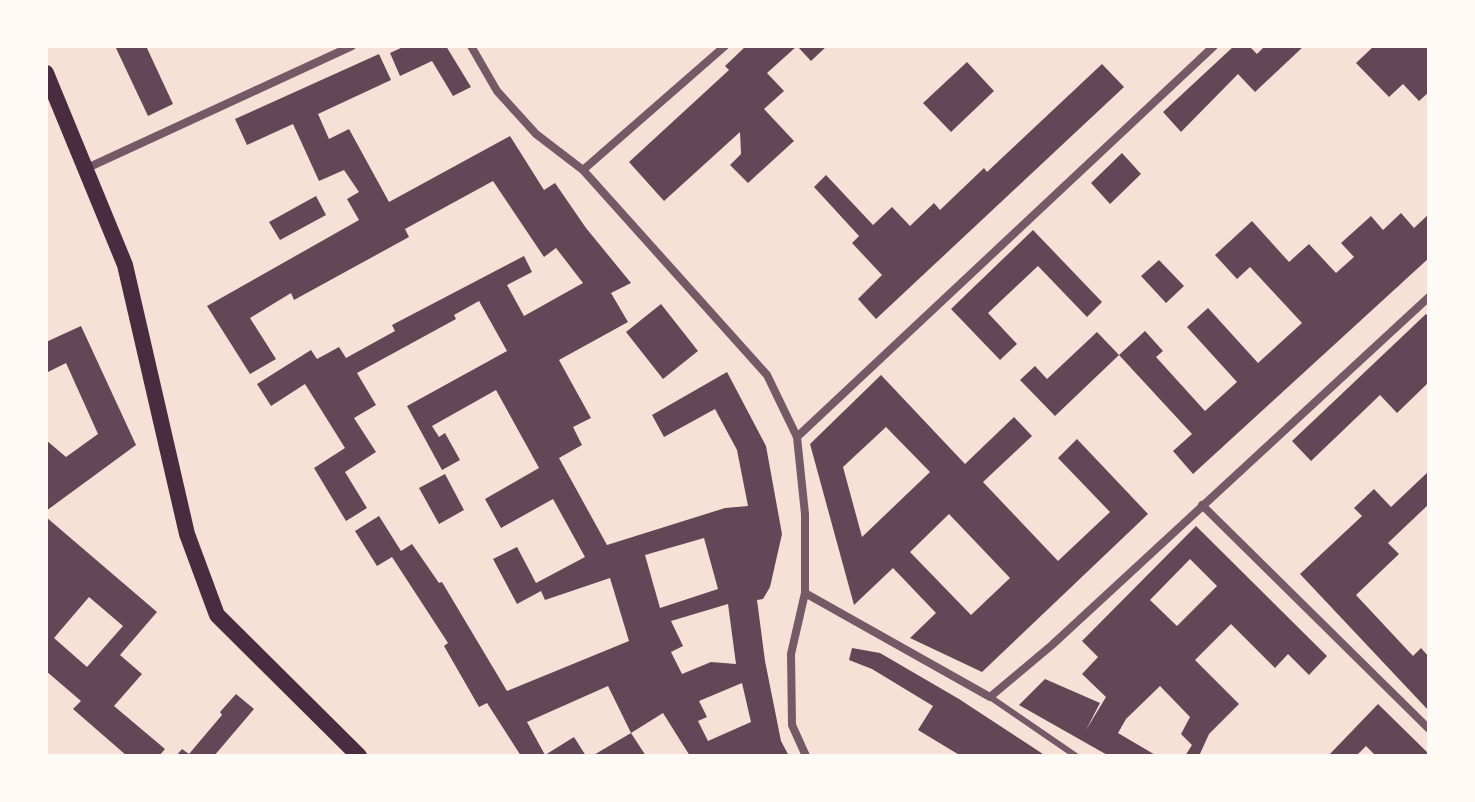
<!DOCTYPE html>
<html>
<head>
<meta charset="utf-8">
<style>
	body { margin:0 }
	#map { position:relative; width:1475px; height:802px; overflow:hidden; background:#f7e1d7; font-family:Helvetica,sans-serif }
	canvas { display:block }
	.frame { position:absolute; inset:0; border:48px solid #fffaf5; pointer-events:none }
</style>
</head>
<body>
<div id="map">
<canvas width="1475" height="802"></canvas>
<div class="frame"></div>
</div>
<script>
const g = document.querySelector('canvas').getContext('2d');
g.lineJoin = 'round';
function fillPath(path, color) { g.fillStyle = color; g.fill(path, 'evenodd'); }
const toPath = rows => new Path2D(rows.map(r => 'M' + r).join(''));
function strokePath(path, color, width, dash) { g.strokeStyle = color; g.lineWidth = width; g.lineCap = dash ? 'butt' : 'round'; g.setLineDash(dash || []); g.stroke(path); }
fillPath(toPath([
	[115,46,146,46,173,104,148,116],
	[405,46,446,46,471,87,453,96,432,61,400,76,390,53],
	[746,46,797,46,767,73,784,91,764,109,794,141,748,183,730,165,741,154,740,132,664,201,629,162,729,70,725,66],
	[797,46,827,46,811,61],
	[1234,46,1249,46,1257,54,1265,46,1304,46,1255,92,1238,74,1181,132,1163,112],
	[1374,46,1429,46,1429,92,1419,101,1403,84,1389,97,1356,63],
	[379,54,391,80,318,114,329,139,349,129,389,202,510,136,544,190,555,183,586,228,631,283,611,293,628,322,559,360,591,418,573,427,582,445,559,458,607,545,725,508,748,506,737,450,715,409,664,437,652,415,727,372,766,446,782,534,770,587,763,599,757,600,765,661,781,741,789,756,690,756,663,713,631,733,608,686,527,722,545,755,574,737,586,756,521,756,487,703,479,707,444,646,448,643,392,557,377,566,355,531,379,516,401,551,412,544,439,583,442,582,507,691,629,641,610,578,545,600,541,591,517,604,493,559,517,547,536,583,585,557,553,499,501,528,485,499,539,468,496,390,432,426,439,437,445,433,460,460,442,470,407,406,507,351,479,301,454,315,456,319,357,373,376,405,354,418,376,452,345,472,367,508,346,521,314,468,345,448,305,384,271,406,257,384,311,350,317,359,339,347,346,358,395,331,392,325,524,256,532,272,507,285,524,316,583,283,556,248,544,257,493,181,405,229,409,237,294,300,291,293,250,318,276,359,250,374,207,306,359,220,347,199,359,192,344,170,319,181,293,124,247,145,235,119],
	[704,538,718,589,660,608,645,555],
	[728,604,736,664,711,662,682,674,671,652,683,646,671,621],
	[742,683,751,722,708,741,698,721,707,717,699,701],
	[967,62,994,91,951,132,923,103],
	[1102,64,1124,87,876,319,858,299,882,275,852,243,859,236,814,187,826,175,873,225,892,207,910,226,934,203,940,210,984,168,987,172],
	[1122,153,1141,174,1110,204,1091,183],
	[316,196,326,215,280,240,269,222],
	[1401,213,1414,228,1429,214,1429,258,1193,474,1173,451,1192,434,1119,355,1055,416,1020,380,1035,366,1047,379,1097,332,1119,355,1145,331,1163,351,1156,357,1205,411,1237,382,1187,327,1208,308,1258,363,1302,323,1250,267,1237,279,1215,255,1252,221,1289,262,1309,244,1336,273,1354,257,1341,243,1371,216,1383,230],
	[1033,230,1102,302,1087,317,1038,266,988,313,1017,344,1000,360,951,309],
	[1159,260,1184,286,1166,303,1141,276],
	[661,304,698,351,663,379,626,332],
	[1426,314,1429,317,1429,382,1397,413,1380,395,1311,461,1292,441],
	[81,326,136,445,46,511,46,440,66,457,98,434,66,363,46,373,46,342],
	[881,375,965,464,1014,417,1032,436,983,482,1058,561,1110,512,1058,458,1077,439,1148,514,982,672,910,638,936,613,893,568,854,605,810,444],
	[886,427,930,472,862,537,843,467],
	[949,514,1010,578,971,615,910,552],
	[1429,471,1429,504,1388,543,1399,554,1356,595,1413,656,1421,648,1429,657,1429,711,1300,574,1362,516,1354,508,1374,489,1391,507],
	[445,474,464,510,439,524,419,488],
	[46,517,157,612,120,655,142,674,114,706,165,749,159,756,127,756,73,709,81,701,46,671],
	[89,597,123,626,87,667,54,638],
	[1196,526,1327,656,1309,675,1288,654,1275,668,1231,624,1195,660,1239,704,1209,734,1199,756,1185,756,1192,745,1181,734,1190,717,1160,686,1126,719,1118,733,1157,756,1109,756,1019,705,1045,679,1100,703,1086,730,1106,697,1082,674,1098,657,1082,641],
	[1190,559,1217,586,1177,626,1150,600],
	[852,648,880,653,959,699,1046,756,961,756,918,730,933,706,872,669,849,660],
	[236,694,254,709,214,756,176,756,182,749,189,754,222,715,220,712],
	[1378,704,1429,754,1429,756,1376,756,1366,746,1356,756,1328,756],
	[631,733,646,756,592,756]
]), '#644757');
strokePath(toPath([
	[990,697,1076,756]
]), '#755966', 6);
strokePath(toPath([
	[471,46,497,91,536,134,583,170,767,375,797,437,805,514,805,593,791,654,792,725,806,756],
	[85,169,352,46],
	[583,170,725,46],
	[797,437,1214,46],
	[1202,505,1429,729],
	[805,593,990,697,1052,645,1429,297]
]), '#755966', 8);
strokePath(toPath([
	[46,73,125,265,187,534,217,615,359,756]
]), '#4a2c40', 16);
</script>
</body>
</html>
